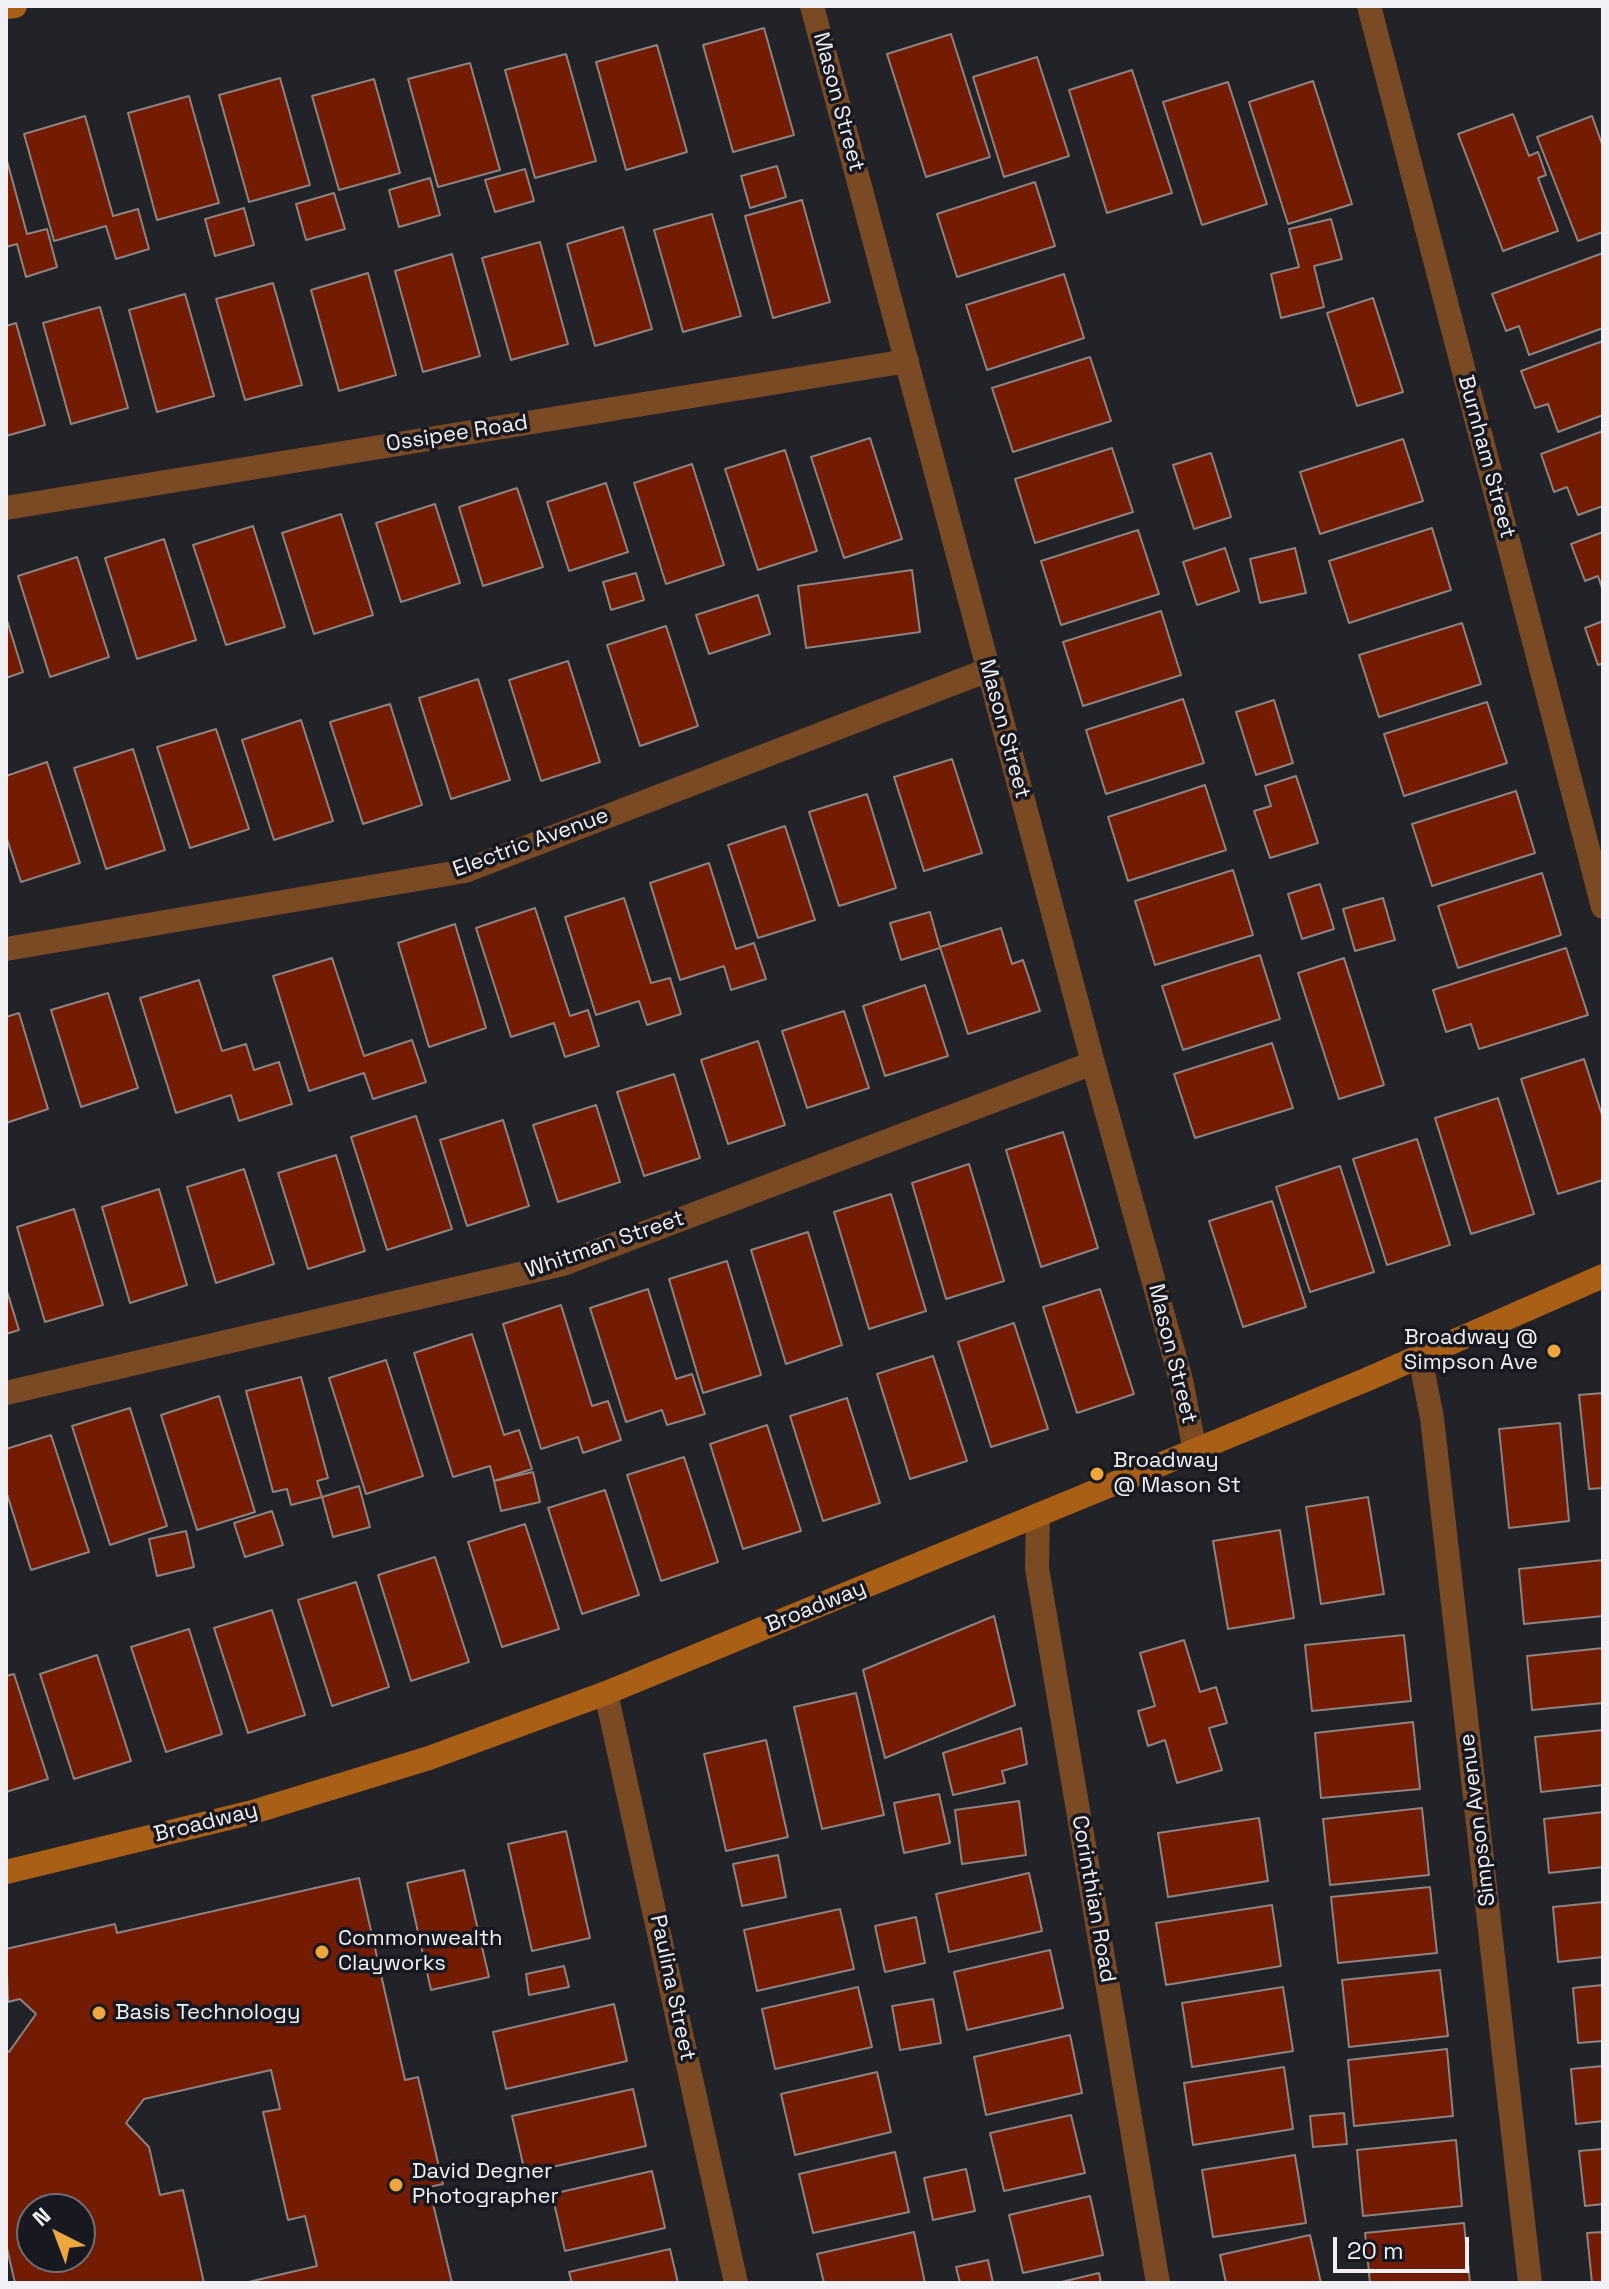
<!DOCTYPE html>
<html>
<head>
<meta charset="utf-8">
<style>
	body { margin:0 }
	#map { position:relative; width:1609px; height:2289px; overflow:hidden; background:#222229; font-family:"Space Grotesk",sans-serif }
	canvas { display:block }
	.frame { position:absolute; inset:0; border:8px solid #f0f0f5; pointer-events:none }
	.north { position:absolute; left:16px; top:2193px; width:80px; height:80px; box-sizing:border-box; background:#181920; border:2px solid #6e6f75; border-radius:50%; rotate:318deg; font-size:22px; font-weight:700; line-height:32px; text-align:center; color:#f0f0f5 }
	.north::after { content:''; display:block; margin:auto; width:28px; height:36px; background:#efa73d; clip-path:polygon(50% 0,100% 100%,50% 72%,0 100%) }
	.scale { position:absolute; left:1333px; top:2237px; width:136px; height:36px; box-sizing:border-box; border:4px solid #f0f0f5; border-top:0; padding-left:10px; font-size:24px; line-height:28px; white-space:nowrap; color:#f0f0f5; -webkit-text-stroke:6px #181920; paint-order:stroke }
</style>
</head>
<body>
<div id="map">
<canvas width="1609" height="2289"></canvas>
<div class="frame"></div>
<div class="north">N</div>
<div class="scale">20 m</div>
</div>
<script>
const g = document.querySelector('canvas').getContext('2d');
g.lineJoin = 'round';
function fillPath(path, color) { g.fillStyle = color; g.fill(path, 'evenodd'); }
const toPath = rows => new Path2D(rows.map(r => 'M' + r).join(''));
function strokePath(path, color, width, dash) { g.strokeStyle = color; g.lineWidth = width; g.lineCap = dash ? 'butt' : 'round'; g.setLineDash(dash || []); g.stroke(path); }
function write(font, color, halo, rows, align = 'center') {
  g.font = font + ' "Space Grotesk",sans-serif'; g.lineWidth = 7; g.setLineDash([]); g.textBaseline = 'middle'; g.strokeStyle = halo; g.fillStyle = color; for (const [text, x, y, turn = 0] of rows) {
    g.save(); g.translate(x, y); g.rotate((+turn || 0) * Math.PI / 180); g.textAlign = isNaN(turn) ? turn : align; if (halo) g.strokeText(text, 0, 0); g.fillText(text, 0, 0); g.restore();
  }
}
const building = toPath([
	[764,28,794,135,733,152,703,45,764,28],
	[951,34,990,157,926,177,887,54,951,34],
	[657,45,687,152,626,170,596,62,657,45],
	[566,54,596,161,535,178,505,70,566,54],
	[1037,57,1069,156,1004,177,973,77,1037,57],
	[470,63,500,170,438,187,408,79,470,63],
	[1132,70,1172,193,1107,213,1069,90,1132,70],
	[280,78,310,185,249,202,219,95,280,78],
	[374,79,400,173,339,190,312,96,374,79],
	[1313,81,1352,204,1288,224,1249,102,1313,81],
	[1228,82,1267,204,1202,225,1163,102,1228,82],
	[189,96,219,203,157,220,128,113,189,96],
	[1513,114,1529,156,1538,152,1546,175,1538,178,1558,231,1503,251,1458,134,1513,114],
	[85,116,113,216,138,209,149,249,116,259,106,226,54,241,24,134,85,116],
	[1592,116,1603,147,1603,232,1578,241,1537,137,1592,116],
	[6,157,27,234,47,229,57,267,26,277,17,244,6,247,6,157],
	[777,166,786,197,750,208,741,176,777,166],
	[525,169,534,201,495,212,485,180,525,169],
	[430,178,440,215,399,227,389,190,430,178],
	[1035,182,1055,246,957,277,937,214,1035,182],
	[334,193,345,229,306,240,296,204,334,193],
	[802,200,830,302,773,318,745,216,802,200],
	[244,208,254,245,215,256,205,219,244,208],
	[712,214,741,316,683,332,654,230,712,214],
	[1331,219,1342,259,1314,266,1324,307,1281,318,1271,274,1299,267,1289,229,1331,219],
	[623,227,652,329,595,346,567,244,623,227],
	[540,242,568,344,511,360,482,258,540,242],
	[1603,253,1603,328,1529,355,1519,326,1506,331,1492,294,1603,253],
	[452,254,480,356,423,372,395,271,452,254],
	[368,273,396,375,339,391,311,290,368,273],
	[1064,274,1084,338,987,370,966,305,1064,274],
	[273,283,302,385,245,400,216,299,273,283],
	[185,294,214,396,157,412,129,310,185,294],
	[1373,298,1403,392,1357,406,1327,313,1373,298],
	[100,307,128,408,71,424,43,323,100,307],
	[16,323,45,425,6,436,6,326,16,323],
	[1603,341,1603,415,1558,432,1548,404,1535,408,1521,371,1603,341],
	[1090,357,1111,421,1013,452,992,388,1090,357],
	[1603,431,1603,506,1578,515,1567,487,1554,492,1541,454,1603,431],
	[870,438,902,539,844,558,811,457,870,438],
	[1403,439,1423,501,1320,534,1300,472,1403,439],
	[1112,448,1133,512,1035,543,1015,479,1112,448],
	[785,450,817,551,758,570,725,469,785,450],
	[1211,453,1231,517,1194,529,1173,465,1211,453],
	[692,464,724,565,666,584,634,483,692,464],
	[606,483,628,552,569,571,547,502,606,483],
	[517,488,543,567,483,586,459,507,517,488],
	[435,504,460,583,401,602,376,523,435,504],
	[341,514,373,615,314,634,282,533,341,514],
	[253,526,285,627,226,645,193,545,253,526],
	[1432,528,1451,590,1349,623,1329,561,1432,528],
	[1138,530,1159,594,1061,625,1041,561,1138,530],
	[1603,532,1603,591,1598,576,1585,581,1571,544,1603,532],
	[164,539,196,640,137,659,105,558,164,539],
	[1225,548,1239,591,1197,605,1183,562,1225,548],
	[1295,548,1306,593,1260,603,1250,559,1295,548],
	[77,557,109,657,50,677,18,576,77,557],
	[912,570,920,632,806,648,798,586,912,570],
	[636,573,644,600,611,610,603,582,636,573],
	[758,595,770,634,709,654,696,615,758,595],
	[1161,611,1181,675,1083,706,1063,642,1161,611],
	[6,617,23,672,6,678,6,617],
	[1603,621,1603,663,1598,665,1585,628,1603,621],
	[1462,623,1481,684,1379,717,1359,655,1462,623],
	[666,626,698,726,640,746,607,645,666,626],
	[568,661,600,762,541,781,509,680,568,661],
	[478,679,510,780,451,799,419,698,478,679],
	[1183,699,1204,763,1106,794,1086,730,1183,699],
	[1274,700,1293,763,1256,775,1236,712,1274,700],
	[1487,702,1507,763,1404,796,1384,734,1487,702],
	[390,704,422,805,363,824,330,722,390,704],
	[301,720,333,821,274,840,242,740,301,720],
	[216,729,249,829,190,848,157,747,216,729],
	[133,749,165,850,106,869,74,768,133,749],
	[952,759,982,853,924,871,894,777,952,759],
	[47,762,80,863,21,882,6,836,6,776,47,762],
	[1296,776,1318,843,1270,858,1254,811,1271,806,1265,786,1296,776],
	[1205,785,1226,850,1128,881,1108,817,1205,785],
	[1516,791,1535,853,1432,886,1412,824,1516,791],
	[867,794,896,888,839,906,809,812,867,794],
	[785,826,815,920,758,938,728,845,785,826],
	[709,863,736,949,754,943,766,979,731,990,724,966,680,980,650,883,709,863],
	[1233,870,1253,935,1155,965,1135,901,1233,870],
	[1542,873,1561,935,1458,968,1438,906,1542,873],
	[1320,884,1334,929,1302,939,1288,894,1320,884],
	[624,898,651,983,670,978,681,1014,647,1025,639,1001,596,1015,565,917,624,898],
	[1383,898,1395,940,1355,951,1343,909,1383,898],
	[535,908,570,1016,588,1010,599,1046,565,1057,554,1023,511,1037,476,928,535,908],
	[930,912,940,948,901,960,890,923,930,912],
	[455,924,486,1028,429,1047,398,943,455,924],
	[1001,928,1012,964,1023,960,1040,1011,968,1034,940,947,1001,928],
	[1566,948,1588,1015,1479,1049,1471,1024,1446,1032,1433,990,1566,948],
	[1260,955,1280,1019,1183,1050,1162,986,1260,955],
	[332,958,364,1056,412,1040,426,1082,373,1099,364,1073,309,1091,273,976,332,958],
	[1344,958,1384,1085,1339,1099,1298,973,1344,958],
	[199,980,222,1051,246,1044,254,1070,279,1062,292,1104,239,1121,231,1095,176,1113,140,998,199,980],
	[925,985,948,1056,885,1076,863,1006,925,985],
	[108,993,138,1088,81,1107,51,1010,108,993],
	[844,1011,869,1088,807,1108,782,1031,844,1011],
	[19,1013,48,1109,6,1123,6,1017,19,1013],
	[758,1041,785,1125,728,1144,701,1060,758,1041],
	[1272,1043,1293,1108,1195,1138,1174,1074,1272,1043],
	[1584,1059,1603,1118,1603,1180,1558,1194,1521,1079,1584,1059],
	[674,1074,700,1158,644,1176,617,1092,674,1074],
	[1498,1098,1534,1214,1471,1234,1435,1118,1498,1098],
	[596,1105,620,1182,558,1202,533,1125,596,1105],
	[416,1116,452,1229,387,1250,351,1137,416,1116],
	[503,1120,529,1206,467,1226,440,1140,503,1120],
	[1063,1132,1098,1248,1041,1267,1006,1150,1063,1132],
	[1417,1139,1450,1245,1387,1265,1353,1159,1417,1139],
	[336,1155,365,1251,308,1269,278,1173,336,1155],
	[969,1164,1004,1281,946,1299,912,1183,969,1164],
	[1340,1166,1374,1272,1310,1292,1276,1187,1340,1166],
	[244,1169,274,1264,216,1283,187,1187,244,1169],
	[159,1189,187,1285,130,1303,102,1207,159,1189],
	[891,1194,926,1311,869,1329,834,1212,891,1194],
	[1272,1201,1306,1307,1243,1327,1209,1221,1272,1201],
	[74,1209,103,1305,45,1322,17,1227,74,1209],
	[808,1232,842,1345,786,1364,751,1250,808,1232],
	[727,1261,761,1375,703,1393,669,1279,727,1261],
	[6,1288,19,1330,6,1334,6,1288],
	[648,1289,676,1379,692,1374,705,1414,667,1425,662,1410,626,1422,590,1308,648,1289],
	[1100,1289,1134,1394,1077,1413,1043,1307,1100,1289],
	[561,1305,592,1406,608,1401,621,1440,583,1453,578,1437,541,1449,503,1324,561,1305],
	[1014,1323,1048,1429,991,1447,958,1342,1014,1323],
	[472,1334,504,1435,519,1430,532,1469,494,1481,490,1466,453,1477,414,1353,472,1334],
	[933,1356,967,1461,910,1479,877,1374,933,1356],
	[386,1360,423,1476,366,1494,329,1378,386,1360],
	[301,1377,328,1478,317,1481,322,1497,291,1505,287,1489,273,1492,246,1391,301,1377],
	[1603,1393,1603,1488,1589,1489,1579,1395,1603,1393],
	[219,1396,255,1512,197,1530,161,1415,219,1396],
	[847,1398,880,1503,823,1521,790,1416,847,1398],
	[130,1408,167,1526,110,1545,72,1426,130,1408],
	[1560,1423,1569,1521,1509,1528,1499,1429,1560,1423],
	[767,1425,801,1531,743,1549,710,1444,767,1425],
	[51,1435,89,1552,31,1570,6,1491,6,1449,51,1435],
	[684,1457,718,1562,661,1581,627,1475,684,1457],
	[533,1472,540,1502,501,1511,494,1481,533,1472],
	[359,1486,370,1527,333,1537,322,1497,359,1486],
	[605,1490,639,1595,582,1614,548,1508,605,1490],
	[1368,1497,1384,1594,1321,1604,1306,1507,1368,1497],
	[272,1511,283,1545,245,1557,234,1523,272,1511],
	[525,1524,559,1629,502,1647,468,1542,525,1524],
	[1280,1530,1294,1618,1228,1629,1213,1541,1280,1530],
	[186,1531,194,1567,157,1576,149,1539,186,1531],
	[435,1557,469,1662,411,1681,378,1575,435,1557],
	[1603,1560,1603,1616,1524,1624,1519,1569,1603,1560],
	[356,1582,389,1687,332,1706,298,1600,356,1582],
	[272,1610,305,1715,248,1733,214,1628,272,1610],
	[994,1616,1015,1705,885,1758,863,1670,994,1616],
	[189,1629,222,1734,166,1752,131,1647,189,1629],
	[1404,1635,1411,1701,1312,1711,1305,1645,1404,1635],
	[1184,1640,1200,1692,1216,1687,1227,1723,1209,1728,1222,1770,1177,1783,1165,1740,1148,1746,1138,1711,1155,1706,1140,1653,1184,1640],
	[1603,1648,1603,1703,1532,1710,1527,1656,1603,1648],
	[97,1655,131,1761,74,1779,40,1674,97,1655],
	[14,1674,48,1779,6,1792,6,1676,14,1674],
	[856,1693,884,1815,822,1829,794,1707,856,1693],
	[1413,1722,1420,1789,1321,1798,1315,1733,1413,1722],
	[1021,1728,1027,1764,1002,1771,1005,1783,953,1795,943,1753,1021,1728],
	[1603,1730,1603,1785,1541,1792,1535,1737,1603,1730],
	[766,1740,788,1837,726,1851,704,1754,766,1740],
	[939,1794,950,1843,904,1853,894,1803,939,1794],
	[1019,1801,1026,1855,962,1864,955,1810,1019,1801],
	[1422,1808,1429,1875,1330,1885,1323,1819,1422,1808],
	[1603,1812,1603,1867,1549,1873,1544,1819,1603,1812],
	[1259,1818,1268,1881,1168,1897,1158,1833,1259,1818],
	[566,1831,590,1938,532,1951,508,1844,566,1831],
	[778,1855,786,1897,742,1906,733,1864,778,1855],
	[464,1870,489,1977,431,1990,407,1883,464,1870],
	[1029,1873,1042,1931,949,1952,936,1894,1029,1873],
	[359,1878,405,2080,418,2077,443,2184,429,2187,452,2283,244,2283,317,2266,305,2216,288,2220,263,2112,280,2109,271,2070,144,2099,126,2123,149,2147,160,2195,183,2190,204,2283,15,2283,6,2244,6,2050,9,2052,36,2014,20,1999,8,2002,6,1949,115,1924,117,1933,359,1878],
	[32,2209,80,2209,80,2257,32,2257,32,2209],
	[1430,1887,1437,1953,1338,1963,1331,1897,1430,1887],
	[1603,1902,1603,1957,1558,1962,1553,1907,1603,1902],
	[1272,1905,1281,1966,1166,1985,1156,1923,1272,1905],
	[840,1909,854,1969,757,1991,744,1930,840,1909],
	[916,1917,925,1963,885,1972,875,1926,916,1917],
	[1050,1950,1063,2008,967,2030,954,1972,1050,1950],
	[564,1966,569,1987,529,1995,526,1974,564,1966],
	[1440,1970,1448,2036,1349,2047,1342,1980,1440,1970],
	[1603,1985,1603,2041,1578,2043,1573,1988,1603,1985],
	[858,1987,872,2047,775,2069,762,2009,858,1987],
	[1283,1987,1293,2051,1192,2067,1182,2003,1283,1987],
	[933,1999,941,2043,900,2050,892,2006,933,1999],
	[614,2004,627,2061,506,2089,493,2032,614,2004],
	[1070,2035,1082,2093,986,2115,974,2057,1070,2035],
	[1447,2049,1453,2116,1354,2126,1348,2060,1447,2049],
	[1603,2066,1603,2121,1576,2124,1571,2069,1603,2066],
	[1284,2067,1293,2129,1193,2145,1184,2083,1284,2067],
	[877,2072,891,2132,795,2155,781,2094,877,2072],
	[633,2089,646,2146,525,2173,512,2116,633,2089],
	[1344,2113,1347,2144,1313,2147,1310,2116,1344,2113],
	[1071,2115,1085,2173,1004,2191,990,2133,1071,2115],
	[1456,2140,1462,2206,1363,2216,1357,2150,1456,2140],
	[1603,2149,1603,2204,1585,2206,1579,2151,1603,2149],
	[895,2152,909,2212,813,2233,799,2174,895,2152],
	[1295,2155,1306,2223,1213,2237,1202,2170,1295,2155],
	[966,2169,975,2211,933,2220,924,2178,966,2169],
	[652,2171,665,2228,565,2251,552,2194,652,2171],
	[1090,2196,1103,2255,1023,2273,1009,2215,1090,2196],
	[1464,2223,1470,2283,1370,2283,1365,2233,1464,2223],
	[914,2232,925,2283,824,2283,817,2254,914,2232],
	[1603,2232,1603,2283,1592,2283,1587,2233,1603,2232],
	[1310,2235,1321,2283,1226,2283,1220,2255,1310,2235],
	[670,2249,678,2283,572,2283,569,2272,670,2249],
	[988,2260,993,2283,960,2283,956,2267,988,2260],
	[1099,2273,1101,2283,1057,2283,1099,2273]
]);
fillPath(building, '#731c03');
strokePath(building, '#8d8380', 2);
strokePath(toPath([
	[812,6,1093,1063,1181,1380,1195,1451],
	[1369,6,1603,907],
	[6,508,907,361],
	[6,949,465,871,988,670],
	[1420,1357,1432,1418,1530,2283],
	[6,1393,563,1264,1093,1063],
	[1038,1515,1037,1568,1158,2283],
	[606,1693,736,2283]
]), '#7a4a24', 24);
strokePath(toPath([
	[6,7,15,6],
	[6,1872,253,1812,429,1758,606,1693,1368,1379,1603,1276]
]), '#aa5f17', 24);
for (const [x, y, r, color] of [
	[1554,1351,8,"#efa73d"],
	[1097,1474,8,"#efa73d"],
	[322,1952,8,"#efa73d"],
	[99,2013,8,"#efa73d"],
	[396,2185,8,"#efa73d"]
]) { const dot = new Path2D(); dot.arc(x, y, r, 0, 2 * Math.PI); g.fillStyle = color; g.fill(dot); strokePath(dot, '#181920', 3); }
write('22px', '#f0f0f5', '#181920', [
	["Mason Street",838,102,75],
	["Ossipee Road",457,434,-9],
	["Burnham Street",1486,457,75],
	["Mason Street",1004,729,75],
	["Electric Avenue",531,843,-20],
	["Whitman Street",605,1245,-19],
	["Mason Street",1172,1354,76],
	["Broadway",816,1607,-22],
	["Simpson Avenue",1478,1820,-97],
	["Broadway",206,1823,-14],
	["Corinthian Road",1093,1899,80],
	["Paulina Street",672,1988,78]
]);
write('22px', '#f0f0f5', '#181920', [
	["Broadway @",1538,1338,"right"],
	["Simpson Ave",1538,1363,"right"],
	["Broadway",1113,1461],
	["@ Mason St",1113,1486],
	["Commonwealth",338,1939],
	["Clayworks",338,1964],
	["Basis Technology",115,2013],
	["David Degner",412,2172],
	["Photographer",412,2197]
], 'left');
</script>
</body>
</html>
